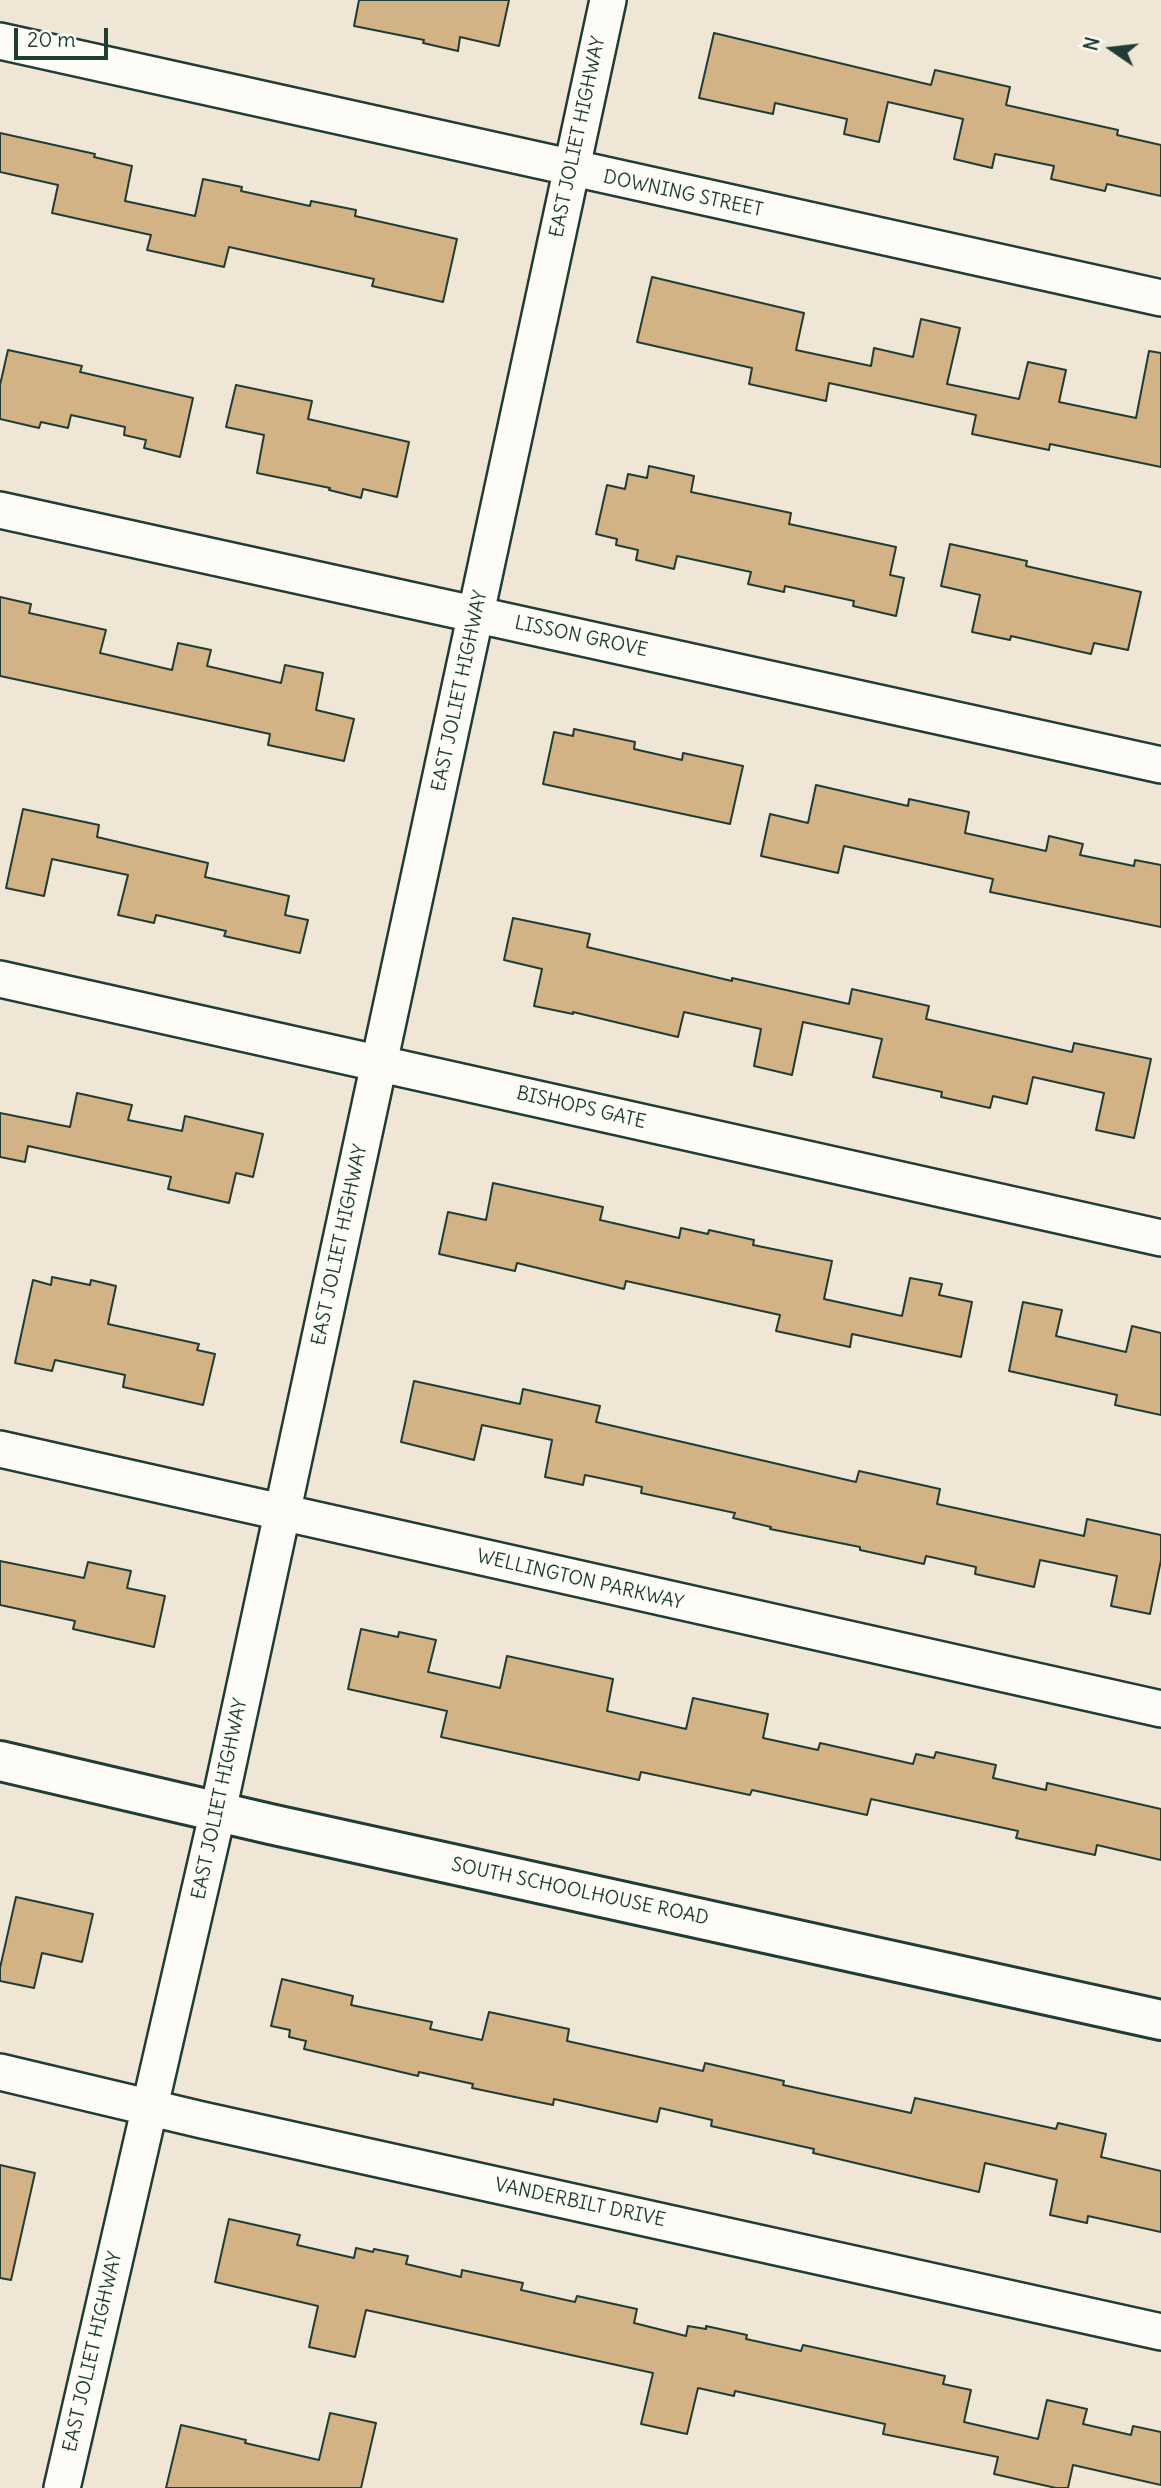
<!DOCTYPE html>
<html>
<head>
<meta charset="utf-8">
<style>
	body { margin:0 }
	#map { position:relative; width:1161px; height:2488px; overflow:hidden; background:#f0e6d5; font-family:Delius,sans-serif }
	canvas { display:block }
	.north { position:absolute; left:1077px; top:14px; width:70px; height:70px; -webkit-text-stroke:5px #fdfcf7; paint-order:stroke; rotate:284deg; font-size:19px; font-weight:700; line-height:28px; text-align:center; color:#1f3d34 }
	.north::after { content:''; display:block; margin:auto; width:24px; height:32px; background:#1f3d34; clip-path:polygon(50% 0,100% 100%,50% 72%,0 100%) }
	.scale { position:absolute; left:14px; top:28px; width:94px; height:32px; box-sizing:border-box; border:4px solid #1f3d34; border-top:0; padding-left:9px; font-size:21px; line-height:24px; white-space:nowrap; color:#1f3d34; -webkit-text-stroke:5px #fdfcf7; paint-order:stroke }
</style>
</head>
<body>
<div id="map">
<canvas width="1161" height="2488"></canvas>
<div class="north">N</div>
<div class="scale">20 m</div>
</div>
<script>
const ctx = document.querySelector('canvas').getContext('2d');
ctx.lineJoin = 'round';
function fill(path, color) { ctx.fillStyle = color; ctx.fill(path, 'evenodd'); }
function strokePath(path, color, width, dash) { ctx.strokeStyle = color; ctx.lineWidth = width; ctx.lineCap = dash ? 'butt' : 'round'; ctx.setLineDash(dash || []); ctx.stroke(path); }
function write(font, color, halo, rows, align = 'center') {
  ctx.font = font + ' Delius,sans-serif'; ctx.lineWidth = 5; ctx.setLineDash([]); ctx.textBaseline = 'middle'; ctx.strokeStyle = halo; ctx.fillStyle = color; for (const [text, x, y, turn = 0] of rows) {
    ctx.save(); ctx.translate(x, y); ctx.rotate((+turn || 0) * Math.PI / 180); ctx.textAlign = isNaN(turn) ? turn : align; if (halo) ctx.strokeText(text, 0, 0); ctx.fillText(text, 0, 0); ctx.restore();
  }
}
const building = new Path2D(`
	M359,0H509L499,46L460,37L458,51L423,43L424,40L354,26Z
	M714,33L931,85L935,70L1010,87L1006,105L1118,130L1117,135L1161,145V196L1107,184L1105,191L1051,179L1054,166L995,154L992,168L954,159L963,119L888,102L879,142L844,134L847,119L775,103L773,114L699,98Z
	M0,133L95,154L94,157L132,166L125,201L195,216L203,179L242,187L241,191L310,206L311,201L356,210L355,216L457,239L443,302L372,286L374,279L229,247L224,267L147,250L151,235L52,213L58,185L0,172Z
	M652,277L804,313L796,350L871,366L874,348L913,357L921,319L960,328L947,384L1019,399L1028,362L1066,370L1059,402L1136,418L1149,351L1161,353V467L1050,444L1049,450L972,434L976,415L829,383L826,401L749,384L752,368L637,342Z
	M8,350L82,366L80,372L193,398L180,457L144,448L146,440L124,435L125,427L71,415L68,428L41,422L39,428L0,419V385Z
	M236,385L312,401L308,419L409,442L397,497L363,489L361,498L329,490L330,488L257,473L264,435L226,427Z
	M649,466L694,476L691,492L791,513L789,524L896,547L890,575L904,578L896,616L853,606L854,601L785,586L784,592L748,584L751,572L677,556L674,569L636,560L638,550L616,545L617,539L596,534L607,485L625,489L628,474L647,478Z
	M950,544L1027,561L1026,566L1141,592L1128,650L1094,643L1091,654L1011,636L1010,640L972,632L980,595L941,586Z
	M0,597L31,604L29,613L106,630L100,653L172,670L178,643L211,650L207,666L281,683L285,665L323,673L316,710L354,719L344,761L268,745L270,734L0,676Z
	M574,729L635,742L634,749L682,760L683,753L743,766L730,824L543,784L554,732L573,736Z
	M816,785L908,806L909,799L969,812L965,833L1046,851L1049,836L1083,844L1080,855L1134,866L1135,860L1161,865V927L990,892L993,879L844,846L838,873L761,856L770,814L808,823Z
	M23,809L99,825L97,837L208,863L205,877L289,896L285,915L308,920L300,953L224,936L226,931L156,915L154,923L118,915L128,875L52,859L44,896L6,888Z
	M513,918L590,934L587,947L732,981V978L849,1004L852,989L929,1006L926,1019L1072,1052L1074,1043L1151,1059L1134,1138L1096,1130L1104,1093L1033,1077L1027,1104L993,1096L990,1108L941,1097L942,1092L873,1077L882,1039L803,1022L792,1075L754,1066L761,1029L684,1012L678,1037L573,1012V1014L534,1006L542,969L504,960Z
	M77,1093L132,1105L128,1120L182,1131L185,1116L263,1134L253,1177L236,1173L229,1203L168,1189L171,1177L28,1146L25,1162L0,1157V1113L70,1127Z
	M493,1183L603,1207L600,1220L679,1238L681,1228L708,1234L709,1230L754,1240L753,1245L832,1261L824,1299L902,1316L910,1278L942,1284L939,1295L972,1302L961,1357L852,1334L850,1347L776,1331L780,1315L626,1281L624,1289L517,1263L515,1271L439,1254L448,1212L486,1220Z
	M52,1277L90,1285L91,1280L116,1286L108,1324L199,1344L197,1350L215,1354L203,1405L123,1387L125,1375L55,1360L52,1371L15,1363L33,1280L51,1285Z
	M1023,1302L1062,1310L1056,1336L1126,1352L1132,1326L1161,1333V1415L1115,1405L1117,1395L1009,1371Z
	M414,1381L520,1404L523,1389L600,1406L596,1422L856,1482L859,1471L940,1489L937,1504L1084,1536L1087,1519L1161,1535V1560L1150,1614L1111,1606L1117,1576L1040,1560L1034,1587L975,1574L976,1567L926,1556L924,1564L860,1550V1547L770,1529L771,1527L733,1518L735,1513L641,1493L642,1487L585,1475L583,1485L545,1477L552,1440L482,1425L474,1460L401,1442Z
	M0,1561L84,1578L88,1562L131,1571L127,1588L165,1596L154,1647L73,1629L75,1621L0,1605Z
	M361,1629L398,1637L399,1632L436,1640L428,1672L500,1688L507,1656L613,1679L607,1711L686,1729L693,1698L768,1714L763,1738L818,1750L820,1743L913,1764L916,1754L934,1758L936,1752L996,1765L993,1778L1046,1790L1047,1783L1161,1809V1860L1097,1845L1095,1855L1016,1838L1018,1831L871,1799L867,1815L752,1790L750,1795L641,1772L639,1780L441,1737L447,1711L348,1689Z
	M16,1897L93,1914L82,1962L42,1953L34,1988L0,1981V1968Z
	M282,1979L353,1996L351,2005L432,2022L430,2029L482,2040L489,2012L569,2029L567,2041L703,2071L705,2063L784,2081L783,2085L911,2113L915,2098L1056,2129L1058,2123L1106,2134L1101,2157L1161,2171V2232L1088,2216L1087,2223L1050,2215L1057,2180L985,2163L979,2192L813,2153L814,2149L711,2126L712,2120L660,2108L657,2122L554,2099L553,2105L472,2088L473,2084L419,2072L418,2076L304,2049L306,2041L289,2037L290,2030L271,2026Z
	M0,2165L35,2173L11,2280L0,2278Z
	M229,2219L300,2235L297,2245L354,2258L356,2248L373,2252L374,2249L408,2256L406,2264L461,2277L462,2270L523,2283L521,2290L575,2302L577,2296L637,2309L634,2323L686,2336L688,2326L706,2329V2326L747,2335L746,2339L801,2351L803,2345L945,2376L943,2384L971,2390L964,2422L1038,2439L1047,2400L1087,2409L1083,2424L1131,2435L1133,2426L1161,2432V2485L1073,2465L1068,2488H1056L994,2474L998,2457L883,2434L885,2424L735,2391L734,2396L698,2388L687,2434L641,2424L653,2373L366,2310L355,2357L309,2347L318,2306L215,2282Z
	M330,2413L376,2423L361,2488H166L181,2425L246,2440L245,2443L319,2460Z`);
const street = new Path2D(`
	M0,41L1161,298
	M0,510L1161,765
	M0,979L1161,1238
	M0,1449L1161,1709
	M0,2072L202,2120L1161,2332
	M62,2488L218,1811L608,0`);
const secondary = new Path2D(`
	M0,1761L270,1824L1161,2020`);
const streetNames = [
	["EAST JOLIET HIGHWAY",578,137,-78],
	["DOWNING STREET",683,194,12],
	["LISSON GROVE",581,637,12],
	["EAST JOLIET HIGHWAY",460,691,-78],
	["BISHOPS GATE",581,1108,13],
	["EAST JOLIET HIGHWAY",340,1245,-78],
	["WELLINGTON PARKWAY",580,1580,13],
	["EAST JOLIET HIGHWAY",220,1799,-78],
	["SOUTH SCHOOLHOUSE ROAD",580,1892,12],
	["VANDERBILT DRIVE",580,2203,12],
	["EAST JOLIET HIGHWAY",93,2352,-77]
];
fill(building, '#d3b286');
strokePath(building, '#1f3d34', 2);
strokePath(street, '#1f3d34', 40);
strokePath(secondary, '#1f3d34', 44);
strokePath(street, '#fdfcf7', 35);
strokePath(secondary, '#fdfcf7', 38);
write('19px', '#1f3d34', '#fdfcf7', streetNames);
</script>
</body>
</html>
